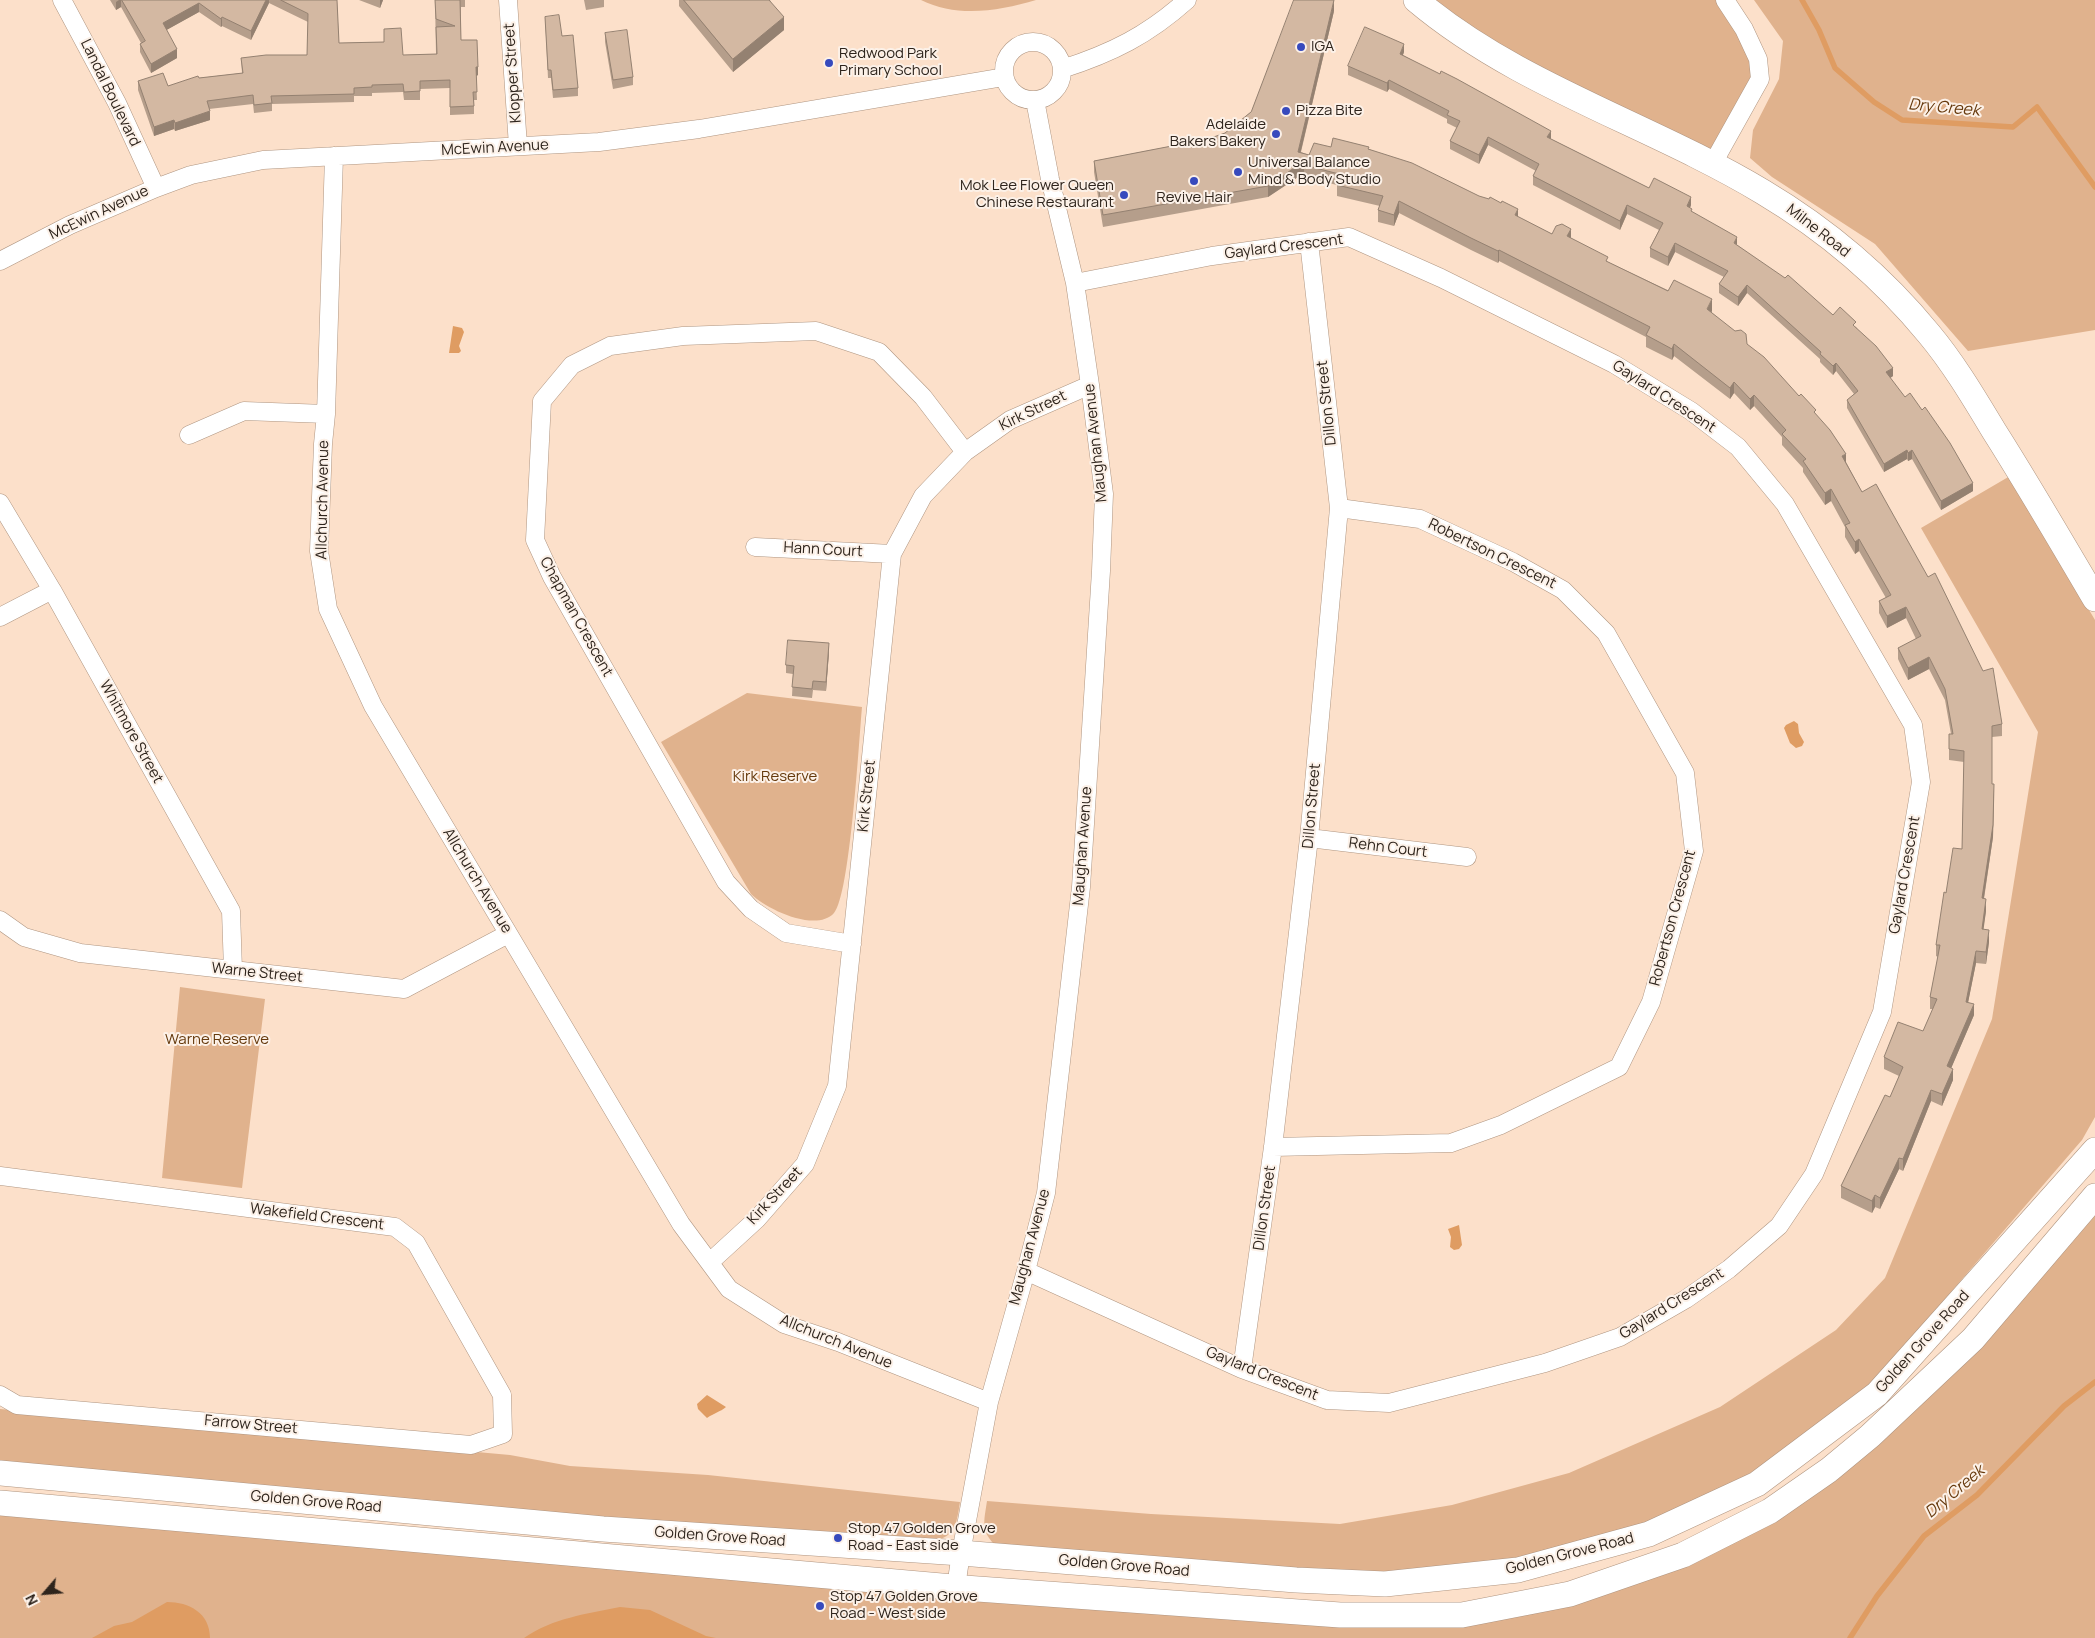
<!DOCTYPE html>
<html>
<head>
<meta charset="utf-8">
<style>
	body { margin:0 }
	#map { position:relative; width:2095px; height:1638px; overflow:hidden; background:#fce0ca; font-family:Manrope,sans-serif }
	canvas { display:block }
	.north { position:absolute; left:20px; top:1568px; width:50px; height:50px; -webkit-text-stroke:4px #fcf1e8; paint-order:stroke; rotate:243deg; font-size:14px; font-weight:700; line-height:20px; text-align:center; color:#2e241c }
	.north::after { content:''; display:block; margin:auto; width:18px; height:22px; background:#2e241c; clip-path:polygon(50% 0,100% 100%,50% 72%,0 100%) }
</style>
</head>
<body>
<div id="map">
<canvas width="2095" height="1638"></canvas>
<div class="north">N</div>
</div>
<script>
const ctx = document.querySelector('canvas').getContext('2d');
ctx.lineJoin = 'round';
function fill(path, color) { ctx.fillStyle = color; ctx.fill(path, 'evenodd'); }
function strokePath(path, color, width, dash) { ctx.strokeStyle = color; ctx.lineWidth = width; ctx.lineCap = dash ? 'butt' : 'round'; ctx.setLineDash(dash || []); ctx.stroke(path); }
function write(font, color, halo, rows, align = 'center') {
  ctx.font = font + ' Manrope,sans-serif'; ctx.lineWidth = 4; ctx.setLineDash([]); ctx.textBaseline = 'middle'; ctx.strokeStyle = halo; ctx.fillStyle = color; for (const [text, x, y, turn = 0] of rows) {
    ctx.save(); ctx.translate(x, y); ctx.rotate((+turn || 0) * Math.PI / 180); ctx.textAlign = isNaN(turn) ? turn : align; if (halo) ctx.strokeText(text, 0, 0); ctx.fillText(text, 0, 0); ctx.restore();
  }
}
const green = new Path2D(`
	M921,0H1036C999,11 957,18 921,0Z
	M1416,0H1725L1760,79L1712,165Z
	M1754,0H2095V330L1968,351L1875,244L1772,177L1750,158L1753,130L1779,79L1783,41Z
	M2010,476L2095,620V1117L2082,1140L1869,1387L1770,1461L1719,1492L1638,1528L1518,1561L1386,1575L997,1547C980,1531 984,1522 987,1501L1151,1514L1340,1524L1452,1505L1569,1473L1720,1407L1836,1330L1885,1278L1992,1019L2038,732L1921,528Z
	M747,693L862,707C859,740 850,896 834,913C816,933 766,909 751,894L661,742Z
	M180,987L265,999L242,1188L162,1178Z
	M2095,1196V1638H0V1503L1462,1615L1683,1555L1870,1436Z
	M0,1409L510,1455L570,1466L708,1475L960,1502C955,1534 954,1536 922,1545L0,1465Z`);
const water = new Path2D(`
	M453,326L462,328L464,332L459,346L461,351L459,353H449Z
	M1794,721L1798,724L1799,733L1804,742L1802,746L1796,748L1790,743L1784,728L1786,725Z
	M1459,1225L1462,1245L1459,1249L1454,1250L1450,1247L1451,1237L1448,1229Z
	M707,1395L726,1407C720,1412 714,1413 707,1418L698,1409L697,1404Z
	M167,1602C189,1602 210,1613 210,1638H92L114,1626L132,1622Z
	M620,1607L650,1610L706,1636L716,1638H524C553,1618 586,1614 620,1607Z`);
const stream = new Path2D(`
	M1802,0L1819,30L1835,68L1874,102L1902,120L2013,127L2037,107L2095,187
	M1850,1638L1877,1596L1924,1536L1977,1495L2064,1406L2095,1382`);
const street = new Path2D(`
	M62,0L117,103L156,188
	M508,0L518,146
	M1004 71a29 29 0 1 1 58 0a29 29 0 1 1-58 0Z
	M1062,69C1112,53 1148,35 1187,0
	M334,156L326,414L323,444L319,551L328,609L373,706L681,1224L729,1289L784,1324L838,1342L989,1402
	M1712,165L1760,79L1758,59L1744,29L1725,0
	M0,261L70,225L156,188L191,175L263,160L599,142L699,129L1004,77
	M189,435L244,411L326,414
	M0,503L52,590L231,911L233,970
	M755,547L892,554
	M0,617L52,590
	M1309,838L1467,857
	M0,920L24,937L80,953L404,989L508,934
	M852,944L786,933L751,909L726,882L552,577L535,540L542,401L572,365L610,346L683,336L816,331L879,352L923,397L965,452
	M1273,1147L1451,1143L1501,1125L1619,1067L1651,1002L1694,851L1685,773L1606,633L1563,590L1513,562L1420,519L1339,508
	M0,1176L395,1227L416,1243L502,1395L503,1434L471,1445L17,1405L0,1395
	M710,1262L757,1219L805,1164L837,1086L892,554L923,496L965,452L1010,420L1090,385
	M1026,1271L1242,1369L1327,1400L1389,1403L1545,1363L1620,1337L1686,1299L1729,1269L1779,1226L1814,1174L1882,1012L1921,782L1913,725L1785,504L1738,447L1691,411L1614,364L1441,278L1349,237L1212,256L1075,283
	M1242,1369L1273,1147L1309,838L1339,508L1309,242
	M956,1587L961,1553L989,1402L1026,1271L1046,1193L1081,887L1101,571L1104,494L1090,385L1075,283L1050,179L1035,100`);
const secondary = new Path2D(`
	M1416,0C1518,86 1650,124 1763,192C1825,229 1883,278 1929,334C1954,364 1974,398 1994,431C2029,486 2062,543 2095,599
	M0,1473L603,1529L961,1553L1296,1580L1385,1584L1518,1570L1649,1534L1757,1484L1877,1394L2095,1150
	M0,1503L964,1588L1340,1615H1462L1570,1594L1683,1555L1770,1511L1829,1470L1870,1436L1973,1339L2095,1196`);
const wall = new Path2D(`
	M110,0H337L339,43L384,42V29L403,55L436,54L435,0H465V7H461V40L478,75L476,76L477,100H474V114L450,115V88L420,89V100H404L403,92L372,93V96H354V102L272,104V111L254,113L253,104L209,109L210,120L175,131L174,129L154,136L138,90V81L168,86L199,78L242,73L241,58L307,55L308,22L269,3L251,40L222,26L221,27L199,12L166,30L177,58L151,73L140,52V44L141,43L121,7L116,10Z
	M359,0H383L380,8Z
	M584,0H604V7L586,10Z
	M679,0H770L784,30L733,72L679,6Z
	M1334,11L1301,152L1309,155L1331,147L1369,149L1518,217L1552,234L1571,238L1608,262L1712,311L1711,312L1747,344L1816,415L1846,462L1862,492L2002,724V736L1992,737V784L1994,796L1993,837L1984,899L1986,911L1983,929L1989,942L1986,964L1976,963L1968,1002L1974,1015L1951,1068L1953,1080L1942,1106L1931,1101L1903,1171L1899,1169L1880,1209L1875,1207L1872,1213L1841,1198V1186L1890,1097L1899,1076L1884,1069V1057L1923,1031L1933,1009H1930V997L1938,957L1936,956V945L1946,893L1962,849L1964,762L1949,760V734H1951L1945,700L1929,669L1908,680L1898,659V648L1916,639L1906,618L1887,628L1879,613V601L1886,598L1859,551L1855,554L1845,537V527L1831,501L1825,505L1803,472V468L1782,445V437L1754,406L1750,410L1734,393L1730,399L1674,356L1672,360L1646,347V337L1499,261L1498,263L1471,250L1399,213L1394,226L1378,222V210L1380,206L1337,196V185L1304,177V173L1268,197L1103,227L1094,172V161L1208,139L1225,133L1251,112Z
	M545,17L562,36L578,88V96L553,98L551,78H548Z
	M605,33L633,77V85L613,89L605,42Z
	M1404,52L1403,55L1551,139L1649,188L1691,205L1690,208L1692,212L1833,315L1856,327L1893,376L1890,378L1973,491L1941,510L1912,459L1908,461L1907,459L1884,472L1847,408V400L1854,394L1836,371L1833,375L1820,362V359L1747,293L1738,306L1719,293V284L1724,277L1675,252L1668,266L1650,257V248L1659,230L1627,214L1620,230L1533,185V176L1536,171L1488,145L1479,164L1450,149V141L1457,128L1447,123V119L1389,89L1387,92L1348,75V66Z
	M829,652L826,691L813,690L812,698L792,696L793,674L786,673V665Z`);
const shadedWall = new Path2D(`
	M119,0H121V7L116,10V2Z
	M266,0H269V3L251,40V31Z
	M380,0H383L380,8Z
	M1334,0V11L1298,163V152Z
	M199,3V12L163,32V23Z
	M222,17V26L221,27V19Z
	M784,17V30L733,72V59Z
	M1404,44V52L1400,62V54Z
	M177,49V58L151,73V64Z
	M476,67H478V75L476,76Z
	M1389,80V89L1387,92V83Z
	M210,111V120L175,131V123Z
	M174,120V129L154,136V127Z
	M1551,131V140L1547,137Z
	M1488,137V145L1479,164V155Z
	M1307,159L1304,165V173L1268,197V186Z
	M1691,197V205L1687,215V206Z
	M1399,201V213L1394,226V215Z
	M1627,205V214L1620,230V221Z
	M1518,209V220L1515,215Z
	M1571,229V240L1567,236Z
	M1737,237V245L1734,243Z
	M1675,243V252L1668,266V257Z
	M1499,250V261L1498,263V251Z
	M1747,285V293L1738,306V297Z
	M1712,299V311L1707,321V309Z
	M1674,344V356L1672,360V349Z
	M1836,363V371L1833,375V366Z
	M1893,368V376L1886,381V372Z
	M1734,382V393L1730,399V388Z
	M1754,395V406L1750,410V399Z
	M1907,450V459L1884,472V464Z
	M1912,450V459L1908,461V453Z
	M1846,454V465L1842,456Z
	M1973,483V491L1941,510V501Z
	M1831,489V501L1825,505V493Z
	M1859,539V551L1855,554V542Z
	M1906,607V618L1887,628V616Z
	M829,643V652L826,691V682Z
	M1929,657V669L1908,680V668Z
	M1994,784L1993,837L1982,910V898Z
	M1986,899V911L1982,941V929Z
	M1989,930V942L1986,964V952Z
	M1976,951V963L1966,1013V1002Z
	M1974,1004V1015L1947,1078V1066Z
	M1953,1069V1080L1942,1106V1094Z
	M1931,1090V1101L1903,1171V1159Z
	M1899,1158V1169L1880,1209V1198Z
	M1875,1195V1207L1872,1213V1201Z`);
const building = new Path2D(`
	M122,0H266L251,31L222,17L221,19L199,3L163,23L177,49L151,64L140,44L145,41Z
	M281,0H337L339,43L384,42V29L401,28L403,55L437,54L436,27L455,26L436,19L435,0H460L461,40H477L478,67H476L477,92H473L474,106L450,107V80L420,81V91L404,92L403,84L372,85V87L354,88V94L271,96L272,103L254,105L253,95L207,101L210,111L175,123L174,120L154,127L138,81L163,73L168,86L198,76L199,78L243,73L241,58L266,55H307L308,14Z
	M684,0H769L784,17L733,59Z
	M1294,0H1334L1298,152L1309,155L1314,143L1331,147L1333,138L1369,147L1368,149L1412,163L1479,196L1489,199L1490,197L1501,203L1502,201L1518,209L1515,215L1552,234L1556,226L1562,224L1571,229L1567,236L1608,257L1606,261L1668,291L1674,280L1712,299L1707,309L1735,331L1741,330L1746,334L1747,344L1764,357L1799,396L1801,394L1816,410L1814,412L1830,430L1846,454L1842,456L1862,492L1876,484L1928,577L1935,573L1983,671L1993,668L2002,724L1992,726V784H1994L1993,825L1982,898L1986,899L1982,929L1989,930L1986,952L1976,951L1966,1002L1974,1004L1947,1066L1953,1069L1942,1094L1931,1090L1903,1159L1899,1158L1880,1198L1875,1195L1872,1201L1841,1186L1885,1095L1890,1097L1903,1067L1884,1057L1898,1022L1923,1031L1937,999L1930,997L1940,945H1936L1944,892L1946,893L1953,848L1962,849L1964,751L1949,749V734H1953L1945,689L1929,657L1908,668L1898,648L1921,636L1906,607L1887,616L1879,601L1891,595L1859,539L1855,542L1845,525L1850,523L1831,489L1825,493L1803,461L1806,459L1782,434L1786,430L1754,395L1750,399L1734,382L1730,388L1674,344L1672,349L1646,335L1650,327L1499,250L1498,251L1471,238L1399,201L1394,215L1378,210L1383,196L1337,185L1339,174L1304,165L1307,159L1268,186L1103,215L1094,161L1208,139L1225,133L1251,112Z
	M559,15L562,36L573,35L578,88L553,90L551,70H548L545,17Z
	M1365,27L1404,44L1400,54L1440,74L1441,71L1457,79L1551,131L1547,137L1649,188L1654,178L1691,197L1687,206L1692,209L1691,211L1737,237L1734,243L1785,278L1788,275L1833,315L1840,307L1856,322L1853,325L1876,346L1893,368L1886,372L1905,397L1910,393L1922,410L1925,407L1950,443L1973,483L1941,501L1912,450L1908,453L1907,450L1884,464L1847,400L1858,391L1836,363L1833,366L1820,354L1821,352L1747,285L1738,297L1719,284L1728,271L1675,243L1668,257L1650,248L1663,223L1627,205L1620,221L1533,176L1539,164L1488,137L1479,155L1450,141L1460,121L1447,115L1449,111L1389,80L1387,83L1348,66Z
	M627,30L633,77L613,80L605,33Z
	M788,640L829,643L826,682L813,681L812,689L792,687L794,666L786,665Z`);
const markers = [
	[1301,47,5,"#374abd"],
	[829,63,5,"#374abd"],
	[1286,111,5,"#374abd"],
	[1276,134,5,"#374abd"],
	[1238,172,5,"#374abd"],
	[1194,181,5,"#374abd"],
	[1124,195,5,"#374abd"],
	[838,1538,5,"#374abd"],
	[820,1606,5,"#374abd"]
];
const poiNames = [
	["IGA",1311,47],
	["Redwood Park",839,54],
	["Primary School",839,71],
	["Pizza Bite",1296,111],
	["Adelaide",1266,125,"right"],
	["Bakers Bakery",1266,142,"right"],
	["Universal Balance",1248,163],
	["Mind & Body Studio",1248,180],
	["Mok Lee Flower Queen",1114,186,"right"],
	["Chinese Restaurant",1114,203,"right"],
	["Revive Hair",1194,198,"center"],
	["Stop 47 Golden Grove",848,1529],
	["Road - East side",848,1546],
	["Stop 47 Golden Grove",830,1597],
	["Road - West side",830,1614]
];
const streetNames = [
	["Klopper Street",513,73,-94],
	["Landal Boulevard",110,93,64],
	["McEwin Avenue",495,148,-3],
	["McEwin Avenue",99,213,-25],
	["Milne Road",1818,231,38],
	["Gaylard Crescent",1284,247,-7],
	["Gaylard Crescent",1664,397,33],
	["Dillon Street",1327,403,-96],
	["Kirk Street",1033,411,-26],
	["Maughan Avenue",1096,443,-96],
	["Allchurch Avenue",323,500,-89],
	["Hann Court",823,550,3],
	["Robertson Crescent",1492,554,26],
	["Chapman Crescent",576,617,61],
	["Whitmore Street",131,732,61],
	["Kirk Street",867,796,-84],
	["Dillon Street",1312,806,-85],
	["Maughan Avenue",1083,846,-86],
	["Rehn Court",1388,848,7],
	["Gaylard Crescent",1905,875,-80],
	["Allchurch Avenue",477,881,59],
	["Robertson Crescent",1673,918,-75],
	["Warne Street",257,973,6],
	["Kirk Street",775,1196,-47],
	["Dillon Street",1265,1208,-82],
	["Wakefield Crescent",317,1217,7],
	["Maughan Avenue",1030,1247,-75],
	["Gaylard Crescent",1672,1304,-32],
	["Allchurch Avenue",836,1342,22],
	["Golden Grove Road",1923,1342,-48],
	["Gaylard Crescent",1262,1374,22],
	["Farrow Street",251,1425,5],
	["Golden Grove Road",316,1502,5],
	["Golden Grove Road",720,1537,4],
	["Golden Grove Road",1570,1554,-14],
	["Golden Grove Road",1124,1566,5]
];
const parkNames = [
	["Kirk Reserve",775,777],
	["Warne Reserve",217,1040]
];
const waterNames = [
	["Dry Creek",1944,108,5],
	["Dry Creek",1955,1492,-40]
];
fill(green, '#e0b28d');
fill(water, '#df9c62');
strokePath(stream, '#df9c62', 5.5);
strokePath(street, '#af9581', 19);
strokePath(secondary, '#af9581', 26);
strokePath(street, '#fff', 18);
strokePath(secondary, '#fff', 25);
fill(wall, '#b59e8b');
fill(shadedWall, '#948171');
fill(building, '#d3b8a2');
strokePath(building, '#948171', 1);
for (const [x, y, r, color] of markers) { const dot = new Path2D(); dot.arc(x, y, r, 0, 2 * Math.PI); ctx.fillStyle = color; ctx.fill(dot); strokePath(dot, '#fcf1e8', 2); }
write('15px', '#2e241c', '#fcf1e8', poiNames, 'left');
write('15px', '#2e241c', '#fcf1e8', streetNames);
write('15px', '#663a0d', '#fcf1e8', parkNames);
write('italic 16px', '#66390c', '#fcf1e8', waterNames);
</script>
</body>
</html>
